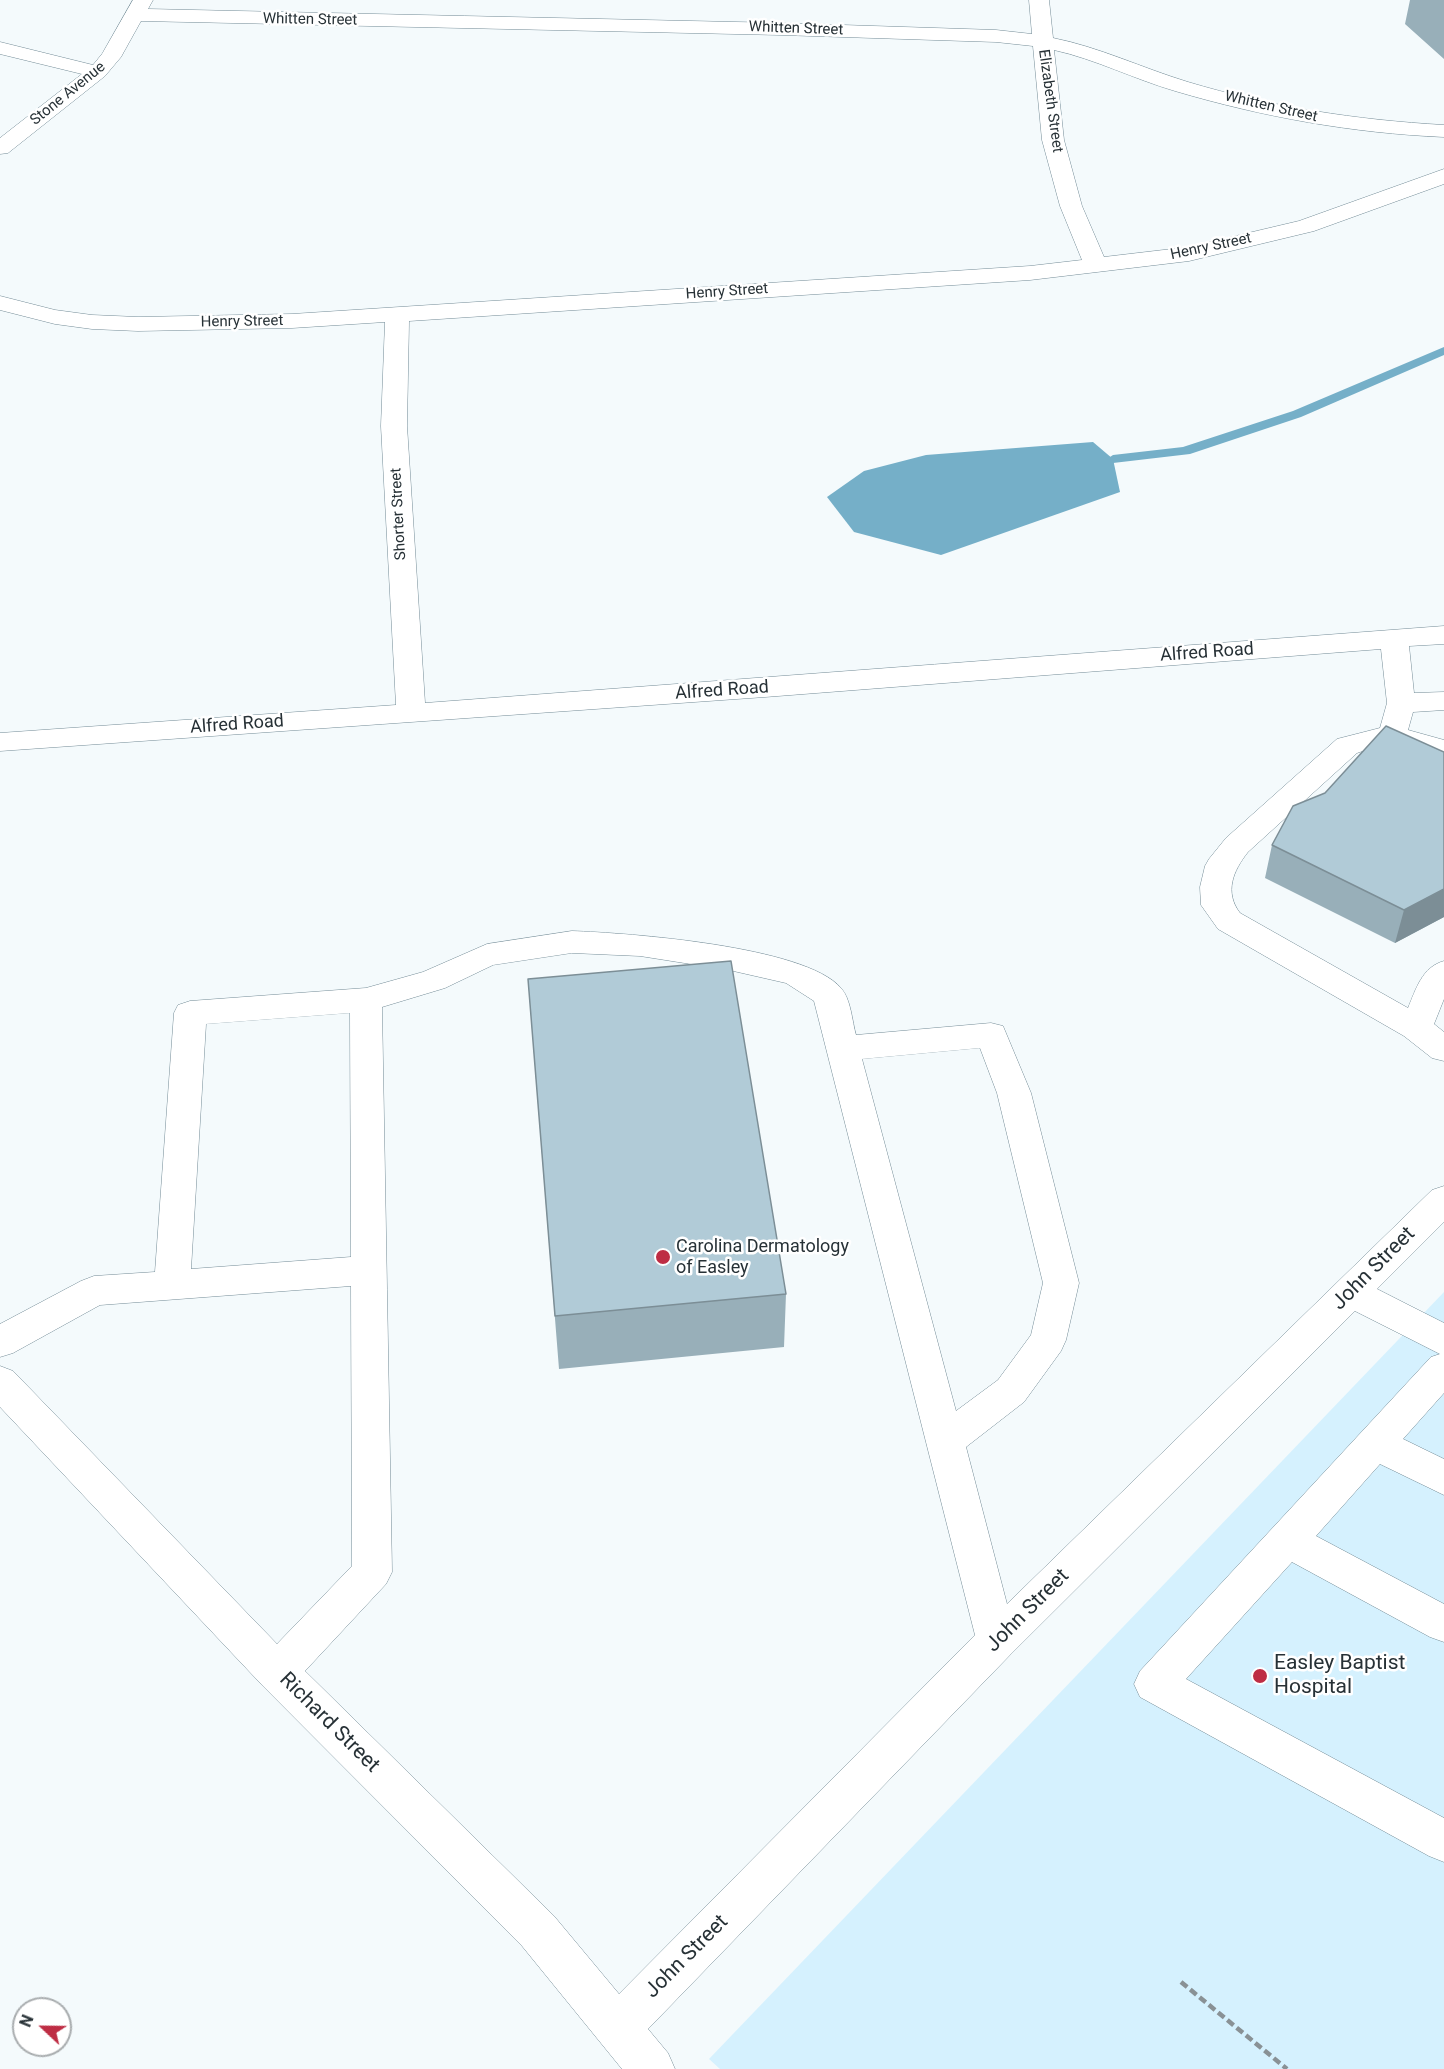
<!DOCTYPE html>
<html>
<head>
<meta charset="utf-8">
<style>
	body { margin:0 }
	#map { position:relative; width:1444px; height:2069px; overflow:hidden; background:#f4fafc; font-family:Roboto,sans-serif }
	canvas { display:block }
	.north { position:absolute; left:12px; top:1997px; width:60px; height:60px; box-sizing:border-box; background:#fff; border:2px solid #a9adaf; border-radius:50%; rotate:292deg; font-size:16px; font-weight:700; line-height:24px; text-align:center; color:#273136 }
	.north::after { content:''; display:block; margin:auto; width:21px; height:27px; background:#be2d44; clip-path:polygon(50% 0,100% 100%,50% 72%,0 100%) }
</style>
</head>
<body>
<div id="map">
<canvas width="1444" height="2069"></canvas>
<div class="north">N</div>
</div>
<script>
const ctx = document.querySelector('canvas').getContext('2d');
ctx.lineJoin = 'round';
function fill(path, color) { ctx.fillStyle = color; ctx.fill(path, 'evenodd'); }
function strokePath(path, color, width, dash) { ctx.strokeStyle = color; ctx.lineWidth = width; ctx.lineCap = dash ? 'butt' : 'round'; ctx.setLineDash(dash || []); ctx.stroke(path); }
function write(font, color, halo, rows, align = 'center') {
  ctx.font = font + ' Roboto,sans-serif'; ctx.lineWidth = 5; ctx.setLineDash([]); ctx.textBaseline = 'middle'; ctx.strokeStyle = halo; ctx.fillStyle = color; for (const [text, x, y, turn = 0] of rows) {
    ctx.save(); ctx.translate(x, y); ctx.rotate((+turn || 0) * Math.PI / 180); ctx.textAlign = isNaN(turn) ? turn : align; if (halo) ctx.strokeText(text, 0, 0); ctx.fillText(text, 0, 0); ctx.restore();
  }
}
const built = new Path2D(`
	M1444,1292V2069H720L709,2059Z`);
const water = new Path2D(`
	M1093,442L1113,459L1120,492L941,555L854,532L827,497L864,471L926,455Z`);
const stream = new Path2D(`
	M1444,347V355L1301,417L1190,454L1113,463L1107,459L1113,455L1183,447L1293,411Z`);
const path = new Path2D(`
	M1181,1982L1287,2069`);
const minor = new Path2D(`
	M133,0H153L148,9L781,23L996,30L1032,34L1029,0H1049L1053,38C1099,47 1142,68 1188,82C1271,107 1357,120 1444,125V137C1352,133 1263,117 1175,91C1134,79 1095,59 1054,50L1064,140L1082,206L1104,257L1189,247L1299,221L1444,169V184L1314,231L1189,261L1030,280L409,321L407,426L425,703L1444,626V644L1409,646L1414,693L1444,692V710L1413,712L1408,730L1444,740V760C1414,752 1388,741 1357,753L1248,852C1233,871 1224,892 1240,913L1408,1008C1416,989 1422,967 1444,961V999L1434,1024L1444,1032V1061L1432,1058L1404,1036L1218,929L1201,905L1200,887L1205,866L1209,859L1226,838L1337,739L1380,728L1387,703L1381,649L765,697L0,751V733L396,705L381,426L385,322L292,328L138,331L92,329L55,324L0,310V296L55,310L92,315L138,317L292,314L1030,266L1082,260L1060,206L1042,140L1033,46L996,42L781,35L141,21L121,57L105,76L8,153L0,154V138L82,74L0,54V42L93,65L102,54Z
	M572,931C628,933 805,946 841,988C851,999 852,1021 856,1035L991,1023L1003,1026L1031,1093L1079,1283L1066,1340L1061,1351L1024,1402L966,1447L1007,1604L1432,1190L1444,1186V1222L1377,1289L1444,1323V1393L1403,1439L1444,1459V1495L1380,1464L1316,1536L1444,1604V1642L1430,1637L1292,1562L1186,1679L1444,1818V1862L1429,1856L1140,1697L1134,1684L1140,1671L1431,1357L1440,1354L1355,1311L1011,1654L648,2029L668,2053L675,2069H622L522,1946L262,1685L0,1407V1366L13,1371L277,1644L352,1566L351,1286L100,1305L13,1353L0,1357V1324L81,1281L94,1276L155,1272L174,1013L178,1005L190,1001L366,988L423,972L487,944ZM572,953L640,956L729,970L786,983L814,1001L975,1635L619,1994L554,1916L305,1671L386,1584L392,1572L382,1007L445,988L493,965ZM350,1013L351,1257L191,1269L206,1024ZM980,1048L997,1093L1043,1283L1031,1335L998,1380L956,1411L862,1059Z`);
const wall = new Path2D(`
	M1410,0H1444V59L1405,24Z
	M1272,845L1444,917L1395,943L1265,878Z
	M528,979L786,1294L784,1347L559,1369Z`);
const shadedWall = new Path2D(`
	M1444,889V917L1395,943L1404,910Z`);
const building = new Path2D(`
	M1386,726L1444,752V889L1404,910L1272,845L1293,806L1325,793Z
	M731,961L786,1294L555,1316L528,979Z`);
const markers = [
	[663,1257,8,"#be2d44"],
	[1260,1676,8,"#be2d44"]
];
const farStreetnames = [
	["Whitten Street",310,20,1],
	["Whitten Street",796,29,2],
	["Stone Avenue",68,94,-39],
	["Elizabeth Street",1050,101,82],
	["Whitten Street",1271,107,13],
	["Henry Street",1211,247,-12],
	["Henry Street",727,292,-4],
	["Henry Street",242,322,-1],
	["Shorter Street",399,514,-93]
];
const streetNames = [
	["Alfred Road",1207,653,-4],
	["Alfred Road",722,691,-4],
	["Alfred Road",237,725,-4]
];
const poiNames = [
	["Carolina Dermatology",676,1247],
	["of Easley",676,1268]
];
const nearStreetnames = [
	["John Street",1374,1269,-45],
	["John Street",1028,1611,-45],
	["Richard Street",329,1723,45],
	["John Street",687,1957,-45]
];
const nearPoinames = [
	["Easley Baptist",1274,1664],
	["Hospital",1274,1688]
];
fill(built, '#d5f1fe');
fill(water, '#75afc8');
fill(stream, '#75afc8');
strokePath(minor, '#748c97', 1);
strokePath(path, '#899195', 4.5, [8, 4]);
fill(minor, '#fff');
fill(wall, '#98afb9');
fill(shadedWall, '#7c8e96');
fill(building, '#b1cbd7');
strokePath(building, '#7c8e96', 1.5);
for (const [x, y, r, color] of markers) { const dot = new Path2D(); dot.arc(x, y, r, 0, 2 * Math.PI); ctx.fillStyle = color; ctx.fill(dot); strokePath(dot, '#fff', 2); }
write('15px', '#273136', '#fff', farStreetnames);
write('18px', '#273136', '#fff', streetNames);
write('18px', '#273136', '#fff', poiNames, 'left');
write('21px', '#273136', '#fff', nearStreetnames);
write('21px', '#273136', '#fff', nearPoinames, 'left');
</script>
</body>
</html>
